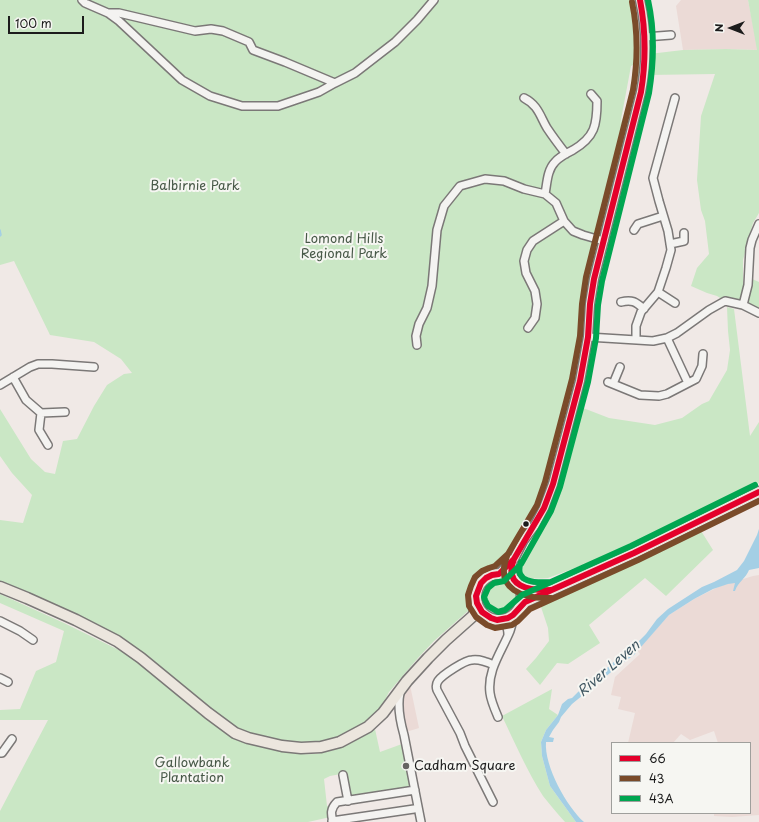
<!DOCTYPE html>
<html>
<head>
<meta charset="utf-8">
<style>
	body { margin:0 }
	#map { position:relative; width:759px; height:822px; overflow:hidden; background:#f0e9e6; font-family:"Playpen Sans",sans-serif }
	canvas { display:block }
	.legend { position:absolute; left:611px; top:742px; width:140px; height:72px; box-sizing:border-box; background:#f6f6f2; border:1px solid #9f9f9c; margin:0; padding:5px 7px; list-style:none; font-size:12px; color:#1c1c1c }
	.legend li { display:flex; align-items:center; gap:8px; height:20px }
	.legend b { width:20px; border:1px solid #9f9f9c }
	.north { position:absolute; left:711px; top:8px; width:40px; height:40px; -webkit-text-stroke:3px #f6f6f2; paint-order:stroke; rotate:270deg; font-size:11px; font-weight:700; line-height:16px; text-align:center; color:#1c1c1c }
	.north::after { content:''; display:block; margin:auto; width:14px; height:18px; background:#1c1c1c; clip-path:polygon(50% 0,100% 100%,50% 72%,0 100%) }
	.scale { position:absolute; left:8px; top:16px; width:76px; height:18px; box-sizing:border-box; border:2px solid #1c1c1c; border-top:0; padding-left:5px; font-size:12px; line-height:14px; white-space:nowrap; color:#1c1c1c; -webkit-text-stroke:3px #f6f6f2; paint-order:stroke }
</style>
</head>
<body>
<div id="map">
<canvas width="759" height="822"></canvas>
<ul class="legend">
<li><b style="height:5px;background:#e4002b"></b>66</li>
<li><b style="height:5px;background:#7a4b2a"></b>43</li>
<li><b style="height:5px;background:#00a651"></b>43A</li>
</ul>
<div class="north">N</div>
<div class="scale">100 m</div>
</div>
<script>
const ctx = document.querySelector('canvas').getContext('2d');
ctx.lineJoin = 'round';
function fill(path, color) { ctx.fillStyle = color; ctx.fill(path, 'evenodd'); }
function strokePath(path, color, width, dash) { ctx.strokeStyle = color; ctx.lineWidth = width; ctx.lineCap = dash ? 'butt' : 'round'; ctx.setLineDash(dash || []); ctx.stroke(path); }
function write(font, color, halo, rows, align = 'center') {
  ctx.font = font + ' "Playpen Sans",sans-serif'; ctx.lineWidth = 4; ctx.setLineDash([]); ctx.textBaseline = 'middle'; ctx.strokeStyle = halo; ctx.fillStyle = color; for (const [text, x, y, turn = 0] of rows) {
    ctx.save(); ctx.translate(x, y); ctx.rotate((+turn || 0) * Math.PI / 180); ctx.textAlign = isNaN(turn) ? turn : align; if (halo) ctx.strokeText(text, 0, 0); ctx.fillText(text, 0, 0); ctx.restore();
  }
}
const built = new Path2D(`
	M681,0H748L758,50L726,49L683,50L676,6Z
	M759,575V815L732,817L714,816V813H750V743H718L714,731L690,740L681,734L673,743H628L635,713L618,709L621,697L611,695L615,677L640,654L637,650L669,615L694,599L720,586L753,576Z
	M410,685L419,728L406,732L401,708V701L404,693Z`);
const green = new Path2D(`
	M0,0H634L637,15L640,53L639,74L619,160L601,230L597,234L595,244L596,249L587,289L584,305L582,333L574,377L539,500C534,510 526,516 521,525C518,530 517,535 516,540C513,548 508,555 503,561C495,570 481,570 475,580C469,590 474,602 468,611L434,641L418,658L389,692L381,708L375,715L363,724L338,738L324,742L296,744L250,734L243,731L221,718L127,641C87,616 43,600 0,583V520L23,523L32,495L12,473L0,456V409L31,459L45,472L55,474L63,441L77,439L94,406L107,385L124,374L132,373L121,359L94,342L50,335L14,261L0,265ZM633,65C632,82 627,109 620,125L631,66Z
	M748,0H759V213L753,223L743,260V288L740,300L733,303L725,301L717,296L707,293L691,286L697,268L709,254L705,221L701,210L697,180L701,116L715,74L648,75L649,54L683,50L726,49L757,50Z
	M750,278L759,282V311L746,304Z
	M727,307L734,309L750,436L759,422V483L728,501L660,536L548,578C533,579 515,581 520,560L547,512L551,501L559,478L578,406L609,418L655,425L682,418L702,404L709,401L727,370L730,350L728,331Z
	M698,526L713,550L666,596L645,578L589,625L600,643L568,664L557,663L540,685L526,669L536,658L549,641L548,628L540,604L556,594Z
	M480 597a19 19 0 1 1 38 0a19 19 0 1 1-38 0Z
	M0,594L64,623L129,655L251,744C268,748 285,753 303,754C328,756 354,743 375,729L380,752L402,744L411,788L350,798L346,773L330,776L324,779L327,806H331L332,818H326L308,822H0V811L48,720H0V710L20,709L36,671L56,662L64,631L0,603Z
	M552,689L549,709L558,715L546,730L541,742L542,756L550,786L576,822H565C557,813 550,805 543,796C527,771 515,743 502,716Z`);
const water = new Path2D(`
	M759,529V568L749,570C746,578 738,582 735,591H733L735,583L728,584L713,589L694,599L669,615L634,655L621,664L572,704L561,717L559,722L553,730L549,737L554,738L553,742H546C544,766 567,807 584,822H576L550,786L542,756L541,742L546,730L558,715L562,704L568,699L572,698L578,692L601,674L610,665L619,658L634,646L646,634L657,619L668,609L702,587L714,582L737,570L744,561L757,535Z`);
const stream = new Path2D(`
	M0,230L1,235L0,236`);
const minor = new Path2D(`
	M82,0L85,3L108,13L119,21L182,80L210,96L242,106H278L319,92L335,83L355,73L395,42L417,20L434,0
	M108,13H119L195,31L211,29L223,31L249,42L253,50L285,62L335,83
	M645,37L671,35
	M524,98C538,105 540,116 547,128C553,137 559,145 566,154
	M545,194C547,184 547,170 555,162C559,157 567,153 573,150C595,137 597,125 597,101L591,94
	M634,230L638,224L663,216
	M670,244L684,241V233
	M658,292L675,303
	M621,302C632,299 636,302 644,309
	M743,305L748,285L750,248L752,240L759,224
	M528,328L535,318L537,304L535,291L526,273L524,261L527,250L533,241L564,221
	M588,337L653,341L667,338L677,333L709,310L725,301L743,305L759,313
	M667,338L688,383
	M636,340V326L641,312L658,292L666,268L671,250L668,231L659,201L653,178L675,98
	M417,345L416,336L419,324L427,308L432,286L437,230L444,206L460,186L485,179L504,181L524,189L545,194L556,203L564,221L573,231L583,235L604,241
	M13,377L26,400L41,413L65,412
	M608,382L640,395L659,396L667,394L696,379L702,366L703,354
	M613,384L620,367
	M0,385L30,367L38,364H52L94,367
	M41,413L39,430L48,445
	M497,620C505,624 508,625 508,635
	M0,621L20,631L33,640
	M0,678L8,682
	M400,693C397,707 400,721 404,735L421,822
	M498,717C495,710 491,701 490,693C487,670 502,651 510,631C512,625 513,619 515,613
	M0,753H2L12,739
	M343,775L348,801
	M493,802L465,746L460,733L437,690C436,687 436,684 438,681C442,675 465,660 472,660C480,659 487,662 494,665
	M332,821L414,809
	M333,822C331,814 330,809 337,802L415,790`);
const major = new Path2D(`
	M513,559L511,570L514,579
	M499,574L514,559L523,541L535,525L544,508L553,484L580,381L588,337L590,304L594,279L641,92C647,62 647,30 640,0`);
const highway = new Path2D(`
	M476 597a23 23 0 1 1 46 0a23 23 0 1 1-46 0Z
	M519,585C528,589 539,591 548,590
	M0,587L27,598L76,620L117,641L141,658L208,713L235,733L248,738L282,746L301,748L321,747L340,742L368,727L383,713L407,681L428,658L446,640L473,616L475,612L477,603
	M518,611L525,602L534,598L634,553L759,492`);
const bus1 = new Path2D(`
	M640,0C646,31 646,61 641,92L594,279L590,304L588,337L580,381L553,484L544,508L514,559L499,574L492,575L486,578L481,583L476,596L477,603L482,612L491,618L497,620L508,618L513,615L525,602L634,553L759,492
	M514,559C503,587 530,591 551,590`);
const bus2 = new Path2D(`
	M632,2C638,31 638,60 633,90L586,277L582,304L580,336L572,379L545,482L537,505L508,554L495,566L489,568L482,571L475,577L471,586L468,595L469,606L476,617L487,625L495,628L512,625L518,621L530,609L638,560L759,501
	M507,556C494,590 524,599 551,598`);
const bus3 = new Path2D(`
	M648,0C655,31 654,62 649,93L602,281L598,305L596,338L588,382L560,487L551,511L521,564L504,581L494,583L488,588L484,597L485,600L488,606L498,612L505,610L522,595L631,546L755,485
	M521,562C513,583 536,583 551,582`);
const markers = [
	[526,524,3.5,"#1c1c1c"],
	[406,766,4,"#666463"]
];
const parkNames = [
	["Balbirnie Park",195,186],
	["Lomond Hills",344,239],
	["Regional Park",344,254],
	["Gallowbank",192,763],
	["Plantation",192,778]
];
const poiNames = [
	["Cadham Square",414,766]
];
const waterNames = [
	["River Leven",609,669,-41]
];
fill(built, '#ebdad6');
fill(green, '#cae7c5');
fill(water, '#a4cfe5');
strokePath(stream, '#a4cfe5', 1.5);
strokePath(minor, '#7b7877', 10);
strokePath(major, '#7b7877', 11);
strokePath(highway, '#7b7877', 13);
strokePath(minor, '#f4f3f1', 7);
strokePath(major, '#ece6de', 8);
strokePath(highway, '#ece6de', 10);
strokePath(bus1, '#e4002b', 6);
strokePath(bus2, '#7a4b2a', 6);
strokePath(bus3, '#00a651', 6);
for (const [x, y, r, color] of markers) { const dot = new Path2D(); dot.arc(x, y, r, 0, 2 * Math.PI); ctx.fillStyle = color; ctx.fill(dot); strokePath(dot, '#f6f6f2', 1.5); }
write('13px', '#475847', '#f6f6f2', parkNames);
write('13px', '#1c1c1c', '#f6f6f2', poiNames, 'left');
write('italic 14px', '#405762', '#f6f6f2', waterNames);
</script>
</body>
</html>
